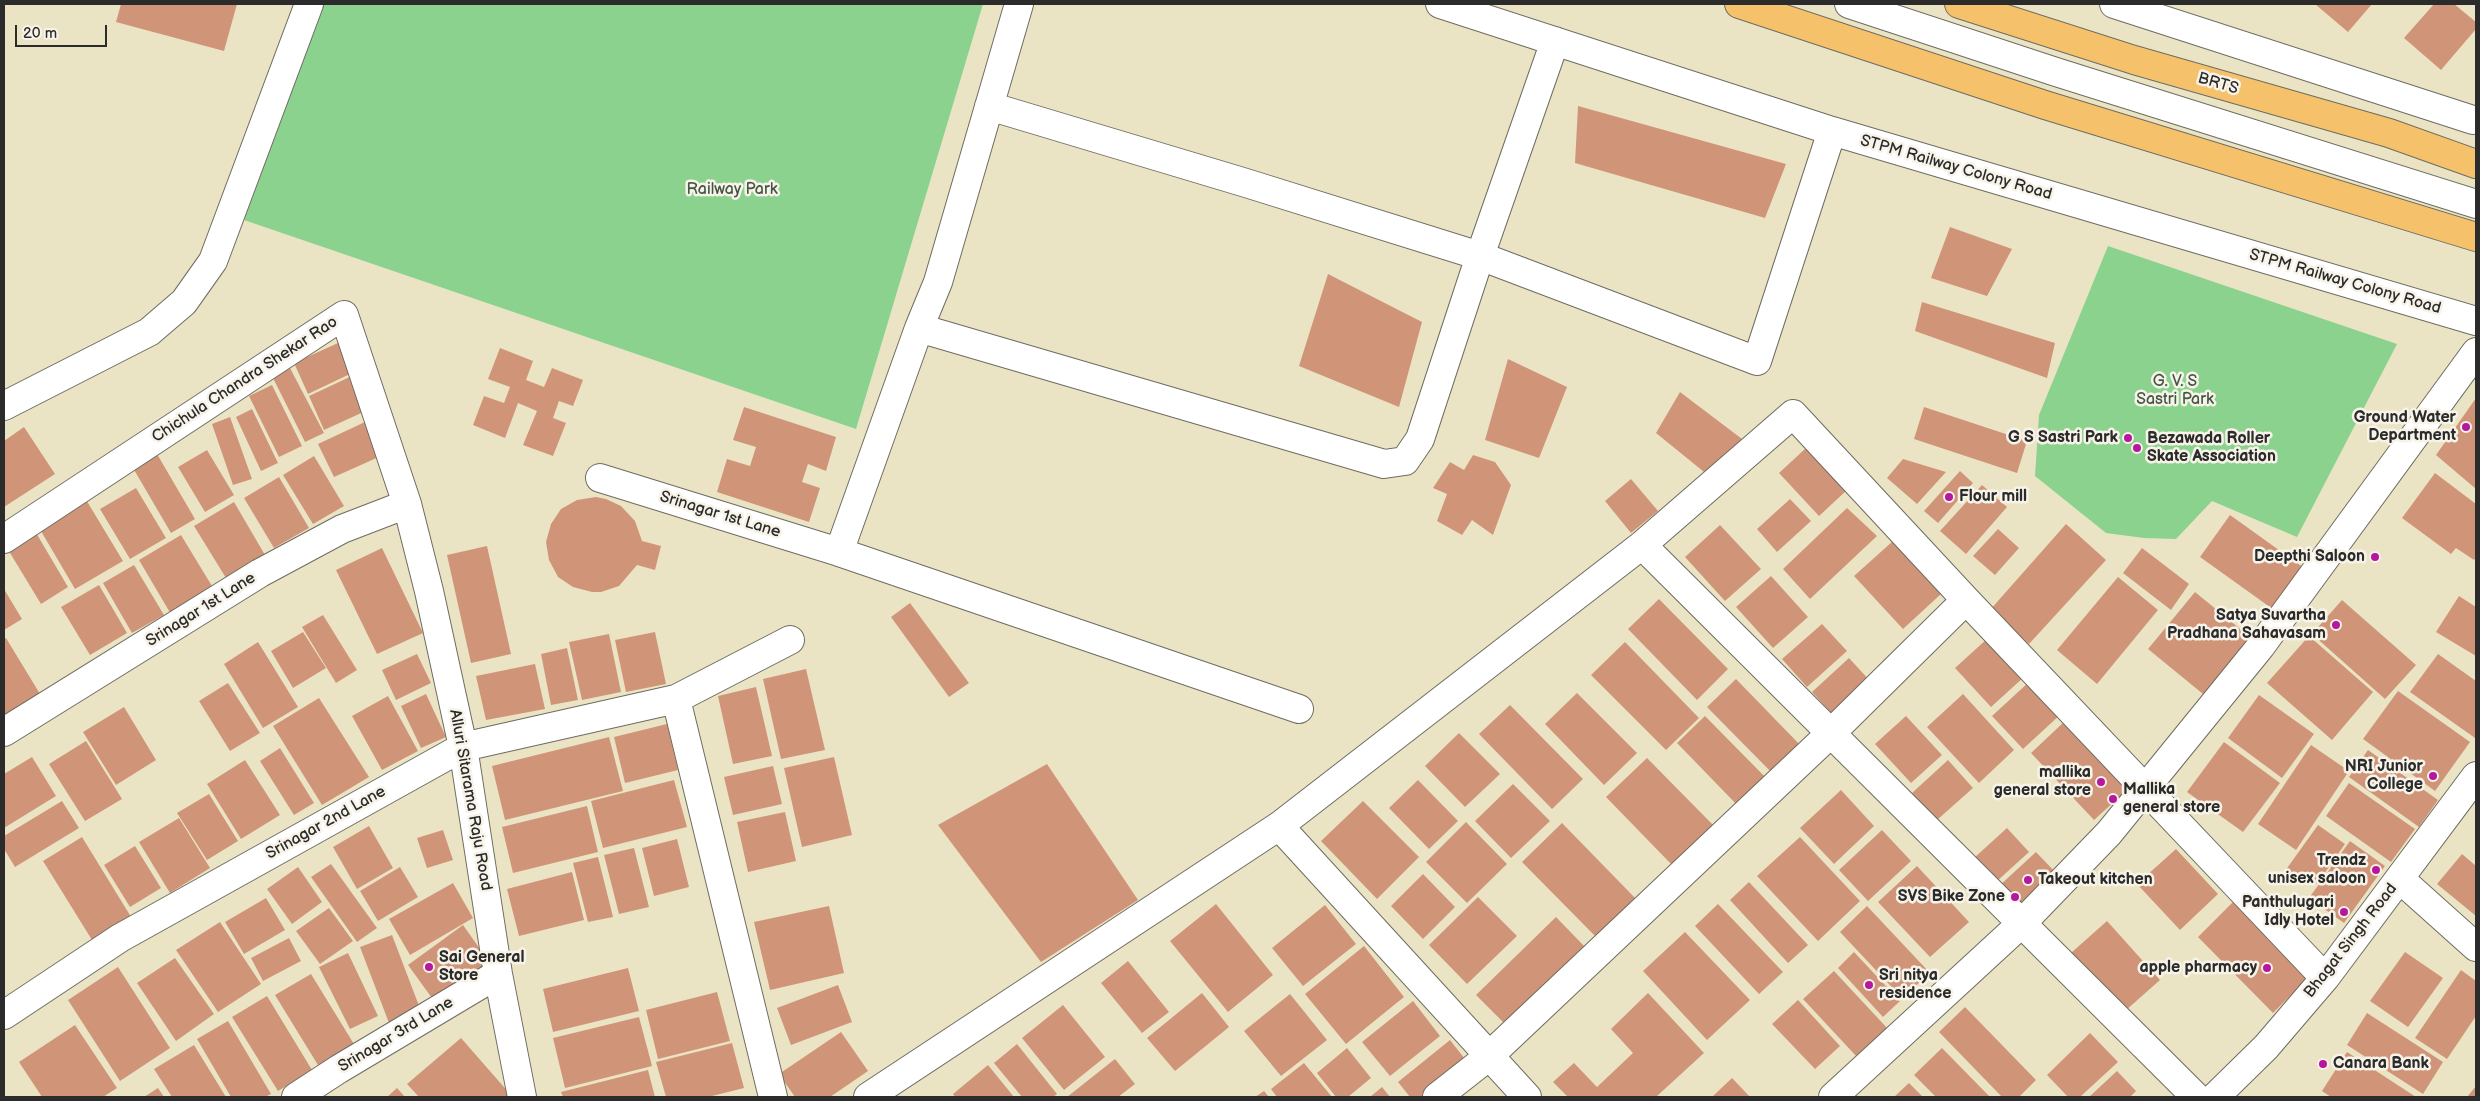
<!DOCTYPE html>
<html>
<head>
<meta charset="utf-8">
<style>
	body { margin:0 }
	#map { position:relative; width:2480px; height:1101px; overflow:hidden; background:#eae4c5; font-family:"Balsamiq Sans",sans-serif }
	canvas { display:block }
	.frame { position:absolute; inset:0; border:5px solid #2b2b2b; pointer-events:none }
	.scale { position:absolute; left:15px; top:25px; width:92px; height:22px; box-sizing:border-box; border:2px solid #2b2b2b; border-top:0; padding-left:6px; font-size:15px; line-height:18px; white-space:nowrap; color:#2b2b2b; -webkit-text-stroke:4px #f7f3e8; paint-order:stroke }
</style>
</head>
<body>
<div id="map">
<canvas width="2480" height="1101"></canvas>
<div class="frame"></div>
<div class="scale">20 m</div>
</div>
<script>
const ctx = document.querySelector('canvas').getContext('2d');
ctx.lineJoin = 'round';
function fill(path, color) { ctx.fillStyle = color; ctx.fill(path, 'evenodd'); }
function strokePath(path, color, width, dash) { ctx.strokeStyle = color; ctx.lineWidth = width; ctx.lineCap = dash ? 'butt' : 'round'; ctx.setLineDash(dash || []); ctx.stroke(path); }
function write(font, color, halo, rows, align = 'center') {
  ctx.font = font + ' "Balsamiq Sans",sans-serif'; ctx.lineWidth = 5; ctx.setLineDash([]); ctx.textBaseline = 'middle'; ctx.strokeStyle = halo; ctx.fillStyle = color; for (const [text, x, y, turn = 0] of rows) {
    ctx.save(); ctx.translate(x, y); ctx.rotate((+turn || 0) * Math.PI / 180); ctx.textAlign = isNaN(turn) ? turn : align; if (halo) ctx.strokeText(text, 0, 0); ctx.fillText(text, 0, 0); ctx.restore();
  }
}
const green = new Path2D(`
	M315,4H983L856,429L244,220Z
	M2108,246L2397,344L2297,537L2212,501L2176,539L2144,538L2106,533L2035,476L2039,415Z`);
const building = new Path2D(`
	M121,4H237L224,51L116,22Z
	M2315,4H2372L2348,32Z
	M2434,4H2454L2476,22V29L2441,70L2404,38Z
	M1578,106L1786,164L1765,218L1575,163Z
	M1950,227L2012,249L1987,296L1931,278Z
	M1328,274L1422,322L1399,407L1299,366Z
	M1922,302L2055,343L2047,378L1915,331Z
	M338,343L352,373L308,394L294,363Z
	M500,348L533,361L526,380L544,387L552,368L583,380L573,406L559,401L553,418L566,423L553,456L523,445L537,411L518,403L505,438L473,425L484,396L504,403L510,387L488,379Z
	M1508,359L1567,387L1539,458L1485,440Z
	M290,368L324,433L305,442L272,376Z
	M354,375L370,409L324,430L309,396Z
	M272,385L302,446L279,457L249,396Z
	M1680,392L1746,442L1709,476L1656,433Z
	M2476,398V489L2436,455Z
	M744,407L836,437L826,471L808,464L802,482L820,488L809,522L717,492L727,459L750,466L756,447L733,440Z
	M1924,407L2027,441L2017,473L1914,439Z
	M252,409L278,463L261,471L236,417Z
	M230,417L252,479L233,485L212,424Z
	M365,422L381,456L334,477L318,444Z
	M24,427L55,474L4,507V441Z
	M1806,448L1846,491L1819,516L1779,473Z
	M207,450L234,495L205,512L178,467Z
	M157,454L195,519L171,533L133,468Z
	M1473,455L1495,462L1511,485L1493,535L1472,520L1462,535L1437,521L1447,494L1433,488L1450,462L1464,470Z
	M314,456L344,506L313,524L283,475Z
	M1903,459L1946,472L1917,504L1887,478Z
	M1960,471L1973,483L1938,523L1924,511Z
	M2435,473L2476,504V557L2474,560L2456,548L2451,554L2402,518Z
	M279,477L309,528L274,548L244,498Z
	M1631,479L1658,511L1631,533L1605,501Z
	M1982,485L2007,507L1966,554L1940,531Z
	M136,488L166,538L130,559L100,509Z
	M596,497L606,499L621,506L635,521L642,541L661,546L655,570L637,565L619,586L601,592H592L573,587L558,577L549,560L546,542L551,524L561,509L577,500Z
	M85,498L123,561L75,589L38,526Z
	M1790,499L1811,521L1777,552L1757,529Z
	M234,502L265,555L226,578L194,526Z
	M1847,508L1877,536L1810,599L1783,569Z
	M2230,515L2304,568L2274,610L2200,557Z
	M2066,524L2106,560L2029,644L1990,610Z
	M1720,525L1761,569L1725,601L1685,557Z
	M1998,529L2019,548L1995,575L1973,556Z
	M35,531L68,587L41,604L7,548Z
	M181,535L215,591L172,616L139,560Z
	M1893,541L1941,594L1903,629L1854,576Z
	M487,546L511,654L471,663L447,555Z
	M382,548L423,633L377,654L336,570Z
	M2142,548L2189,584L2171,610L2123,573Z
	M134,565L164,615L132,633L103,583Z
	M1771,576L1808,617L1773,648L1736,607Z
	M2118,577L2158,610L2097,684L2057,650Z
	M99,585L127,633L90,655L61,607Z
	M4,589L22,619L4,630Z
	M2195,592L2261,646L2214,703L2148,649Z
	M2459,596L2476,607V656L2436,632Z
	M1659,599L1728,669L1697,700L1628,629Z
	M2342,600L2416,665L2385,699L2312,634Z
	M910,603L969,683L949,697L891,617Z
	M323,615L357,670L336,683L302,627Z
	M1822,624L1847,651L1807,687L1782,659Z
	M303,632L326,668L293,688L271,651Z
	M655,632L666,684L626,692L615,640Z
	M609,634L621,692L582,700L569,642Z
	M2309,636L2373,692L2332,740L2267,683Z
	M6,638L40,694L4,716V639Z
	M1988,638L2024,677L1991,707L1955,668Z
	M258,642L298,707L263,728L224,664Z
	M1625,642L1699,718L1666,750L1591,675Z
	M567,648L578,700L551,705L541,654Z
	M417,654L431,683L396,700L382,670Z
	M2438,654L2476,681L2475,738L2410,692Z
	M1849,658L1871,682L1834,716L1812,692Z
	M535,664L545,709L486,720L476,676Z
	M806,669L825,750L781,759L763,679Z
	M1736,679L1804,749L1776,777L1707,707Z
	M2030,681L2061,714L2023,749L1992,716Z
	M228,683L260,733L230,751L199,701Z
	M756,687L772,756L733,764L718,696Z
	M2398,691L2470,742L2435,791L2363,739Z
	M1577,693L1637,753L1604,785L1545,724Z
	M426,694L446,737L421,748L401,706Z
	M1963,694L2014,750L1979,783L1927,727Z
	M2259,695L2314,734L2282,778L2228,738Z
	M388,696L418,751L382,770L352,716Z
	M319,698L369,777L322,805L273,726Z
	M1510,705L1583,779L1552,809L1479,734Z
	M124,707L156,760L116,785L83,732Z
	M1705,716L1769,781L1741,809L1677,743Z
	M1906,716L1942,755L1911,783L1875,744Z
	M2065,721L2128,789L2094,820L2031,753Z
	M667,724L678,770L625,783L614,737Z
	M1459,733L1500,774L1465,807L1425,766Z
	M609,737L623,791L505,820L492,766Z
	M86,741L122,799L85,821L49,764Z
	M2224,742L2280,783L2243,832L2187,792Z
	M2311,745L2349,771L2296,850L2258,824Z
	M280,748L314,803L294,815L260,761Z
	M2368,750L2438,800L2419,827L2349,777Z
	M32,757L56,796L4,828V774Z
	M834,757L852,835L802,847L784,768Z
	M1647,758L1714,826L1673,866L1606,797Z
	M245,760L280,815L241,839L207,784Z
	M1948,760L1973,788L1937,820L1912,793Z
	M1047,764L1138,900L1041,962L938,825Z
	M773,766L782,804L733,815L724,777Z
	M674,780L687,827L603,848L591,801Z
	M1418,780L1458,821L1429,849L1389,808Z
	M2349,783L2415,829L2391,862L2326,816Z
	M1513,784L1550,821L1511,858L1475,821Z
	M1841,790L1874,826L1834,864L1800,828Z
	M209,794L238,841L207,860L177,813Z
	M62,801L79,828L15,867L4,849V836Z
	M1363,801L1419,857L1377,899L1321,841Z
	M587,806L598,852L513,873L502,827Z
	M785,812L796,861L748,872L737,822Z
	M179,818L210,868L170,893L139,842Z
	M1466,822L1507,864L1467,903L1426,862Z
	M1562,823L1637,900L1598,939L1522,862Z
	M2318,825L2345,844L2317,884L2304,874L2299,881L2285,871Z
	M369,826L393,868L357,889L333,847Z
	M2007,828L2029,852L1996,882L1974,858Z
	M443,830L453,860L427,868L417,838Z
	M1882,830L1911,861L1868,901L1839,870Z
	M82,837L136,925L97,948L43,861Z
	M1800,837L1860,901L1818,941L1757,876Z
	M677,839L689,887L654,896L642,848Z
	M2350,841L2385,866L2344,923L2309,898Z
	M135,846L161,888L130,907L104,865Z
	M634,848L649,907L619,914L604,855Z
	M2176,849L2218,894L2180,930L2137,884Z
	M2036,852L2057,874L2019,909L1998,887Z
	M2462,854L2476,866V916L2437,884Z
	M598,857L613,917L588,922L573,863Z
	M331,864L377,928L357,942L311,877Z
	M1917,866L1969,922L1930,957L1878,902Z
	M298,867L322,902L292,924L267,889Z
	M400,867L418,897L378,921L360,891Z
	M572,872L584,920L519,936L507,889Z
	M1423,874L1455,907L1423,939L1391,906Z
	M1749,882L1808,945L1788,963L1730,900Z
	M453,883L473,918L410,955L389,919Z
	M1478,897L1517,936L1467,984L1429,945Z
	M266,898L285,930L244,954L225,922Z
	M2236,899L2311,975L2273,1013L2198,937Z
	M1216,904L1273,975L1228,1012L1170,941Z
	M1718,904L1783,972L1759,994L1695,926Z
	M1325,905L1356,944L1303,986L1272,948Z
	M829,906L844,973L770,990L754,922Z
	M1867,906L1930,973L1902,998L1840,932Z
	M329,908L353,941L320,964L296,931Z
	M1556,917L1585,947L1506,1025L1476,995Z
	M2107,921L2160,980L2125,1011L2071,953Z
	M220,922L261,984L218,1012L176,950Z
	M463,925L492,966L437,1005L408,965Z
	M1685,932L1750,1000L1707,1040L1643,971Z
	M392,935L421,1011L389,1023L360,947Z
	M289,938L301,961L263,981L251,958Z
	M1364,946L1404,997L1346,1044L1305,994Z
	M1854,952L1900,1001L1883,1017L1838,968Z
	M2405,952L2443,978L2408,1027L2370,1001Z
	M348,953L378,1016L350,1029L319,967Z
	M175,958L214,1014L176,1041L137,983Z
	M1128,961L1169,1012L1142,1033L1101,983Z
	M118,967L170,1048L120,1081L68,1000Z
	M628,968L639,1011L553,1032L543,989Z
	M2461,970L2476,981V1016L2447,1059L2415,1038Z
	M1834,971L1888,1029L1857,1057L1803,999Z
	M311,974L357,1049L321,1070L275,995Z
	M838,985L852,1022L791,1045L777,1008Z
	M717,992L730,1041L658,1059L646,1010Z
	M1202,993L1229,1027L1175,1071L1147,1038Z
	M1648,993L1704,1053L1656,1097H1568L1553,1082L1574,1063L1597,1087L1633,1053L1611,1029Z
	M1290,994L1327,1040L1281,1076L1244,1031Z
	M267,996L312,1070L278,1091L232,1017Z
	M1798,1000L1840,1046L1815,1069L1772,1024Z
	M1413,1001L1440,1036L1390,1076L1362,1042Z
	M1063,1005L1105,1057L1064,1090L1022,1038Z
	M1965,1007L2036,1080L2019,1097H2002L1939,1032Z
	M2367,1013L2443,1062L2423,1094L2347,1045Z
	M639,1017L652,1066L565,1088L553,1038Z
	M228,1021L271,1094L265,1097H231L197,1039Z
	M75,1025L117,1088L103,1097H42L19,1062Z
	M841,1032L868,1071L830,1097H795L779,1074Z
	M2090,1033L2118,1062L2080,1097H2068L2047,1075Z
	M461,1038L510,1094L507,1097H419L407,1084Z
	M1450,1040L1472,1068L1435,1097H1410L1398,1082Z
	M732,1043L744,1088L708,1097H666L656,1062Z
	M1017,1044L1057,1094L1053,1097H1022L994,1063Z
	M194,1045L226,1097H172L154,1069Z
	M1347,1048L1371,1078L1348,1097H1336L1317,1073Z
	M1942,1048L1990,1097H1936L1914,1075Z
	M2347,1052L2416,1097H2331L2322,1091Z
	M1115,1059L1135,1084L1118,1097H1067Z
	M1304,1063L1332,1097H1277L1271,1089Z
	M988,1065L1014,1097H955L953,1094Z
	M648,1070L655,1097H563L561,1092Z
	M2117,1071L2136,1091L2130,1097H2089Z
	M1732,1078L1750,1097H1712Z
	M1909,1083L1923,1097H1894Z
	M2476,1086V1097H2467Z
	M1382,1087L1390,1097H1370Z
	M158,1088L164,1097H144Z
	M397,1088L405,1097H387Z
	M1264,1091L1269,1097H1255Z`);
const minor = new Path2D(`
	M1440,4L1832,131L2476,321
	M1849,4L2056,72L2476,204
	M2114,4L2473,120
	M989,106L1246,183L1480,256L1757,361L1832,131
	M919,328L1384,464L1405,461L1420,439L1480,256L1555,41
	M4,406L149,332L184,302L213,261L309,4
	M600,478L839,552L1299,709
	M4,539L344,315L407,504L429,591L463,747L498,974L522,1097
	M1642,545L2196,1097
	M839,552L919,328L938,282L1019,4
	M676,699L773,1097
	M4,732L260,573L342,529L407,504
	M1279,826L1527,1097
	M2400,879L2476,947
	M4,1015L120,938L463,747L676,699L790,640
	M296,1097L339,1069L498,974
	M868,1097L1279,826L1642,545L1793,414L1966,600L2325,978
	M1437,1097L1488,1057L1830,734L1966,600
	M1833,1097L2022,923L2109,833L2261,646L2476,352
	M2215,1097L2266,1047L2325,978L2476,776`);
const major = new Path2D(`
	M1739,4L2045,105L2476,237
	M1959,4L2134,60L2389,133L2476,164`);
const markers = [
	[2466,427,5,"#b5179e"],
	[2128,438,5,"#b5179e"],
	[2137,448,5,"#b5179e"],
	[1949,497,5,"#b5179e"],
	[2375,557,5,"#b5179e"],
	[2336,625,5,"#b5179e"],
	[2433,776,5,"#b5179e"],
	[2101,782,5,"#b5179e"],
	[2113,799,5,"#b5179e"],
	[2376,870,5,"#b5179e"],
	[2028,880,5,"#b5179e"],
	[2015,897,5,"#b5179e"],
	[2344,912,5,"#b5179e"],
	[429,967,5,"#b5179e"],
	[2267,968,5,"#b5179e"],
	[1869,985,5,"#b5179e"],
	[2323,1064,5,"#b5179e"]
];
const streetNames = [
	["BRTS",2218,84,16],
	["STPM Railway Colony Road",1956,168,16],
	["STPM Railway Colony Road",2345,282,16],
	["Chichula Chandra Shekar Rao",245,380,-33],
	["Srinagar 1st Lane",720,515,17],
	["Srinagar 1st Lane",201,610,-32],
	["Alluri Sitarama Raju Road",470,800,80],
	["Srinagar 2nd Lane",326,823,-29],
	["Bhagat Singh Road",2351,941,-52],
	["Srinagar 3rd Lane",396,1035,-31]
];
const parkNames = [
	["Railway Park",732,190],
	["G. V. S",2175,382],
	["Sastri Park",2175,400]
];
const poiNames = [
	["Ground Water",2456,418],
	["Department",2456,436],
	["G S Sastri Park",2118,438],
	["Bezawada Roller",2147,439,"left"],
	["Skate Association",2147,457,"left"],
	["Flour mill",1959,497,"left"],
	["Deepthi Saloon",2365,557],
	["Satya Suvartha",2326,616],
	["Pradhana Sahavasam",2326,634],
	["NRI Junior",2423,767],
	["College",2423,785],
	["mallika",2091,773],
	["general store",2091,791],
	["Mallika",2123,790,"left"],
	["general store",2123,808,"left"],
	["Trendz",2366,861],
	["unisex saloon",2366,879],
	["Takeout kitchen",2038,880,"left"],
	["SVS Bike Zone",2005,897],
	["Panthulugari",2334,903],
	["Idly Hotel",2334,921],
	["Sai General",439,958,"left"],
	["Store",439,976,"left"],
	["apple pharmacy",2257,968],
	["Sri nitya",1879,976,"left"],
	["residence",1879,994,"left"],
	["Canara Bank",2333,1064,"left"]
];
fill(green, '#8ad28e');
fill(building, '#d09578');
strokePath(minor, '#6e6c61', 30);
strokePath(major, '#6e6c61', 30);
strokePath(minor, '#fff', 28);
strokePath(major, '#f5c16b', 28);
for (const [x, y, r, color] of markers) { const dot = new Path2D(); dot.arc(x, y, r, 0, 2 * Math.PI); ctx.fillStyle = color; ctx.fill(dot); strokePath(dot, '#f7f3e8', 2); }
write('16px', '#2b2b2b', '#f7f3e8', streetNames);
write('16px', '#435544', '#f7f3e8', parkNames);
write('bold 16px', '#2b2b2b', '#f7f3e8', poiNames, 'right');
</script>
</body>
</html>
